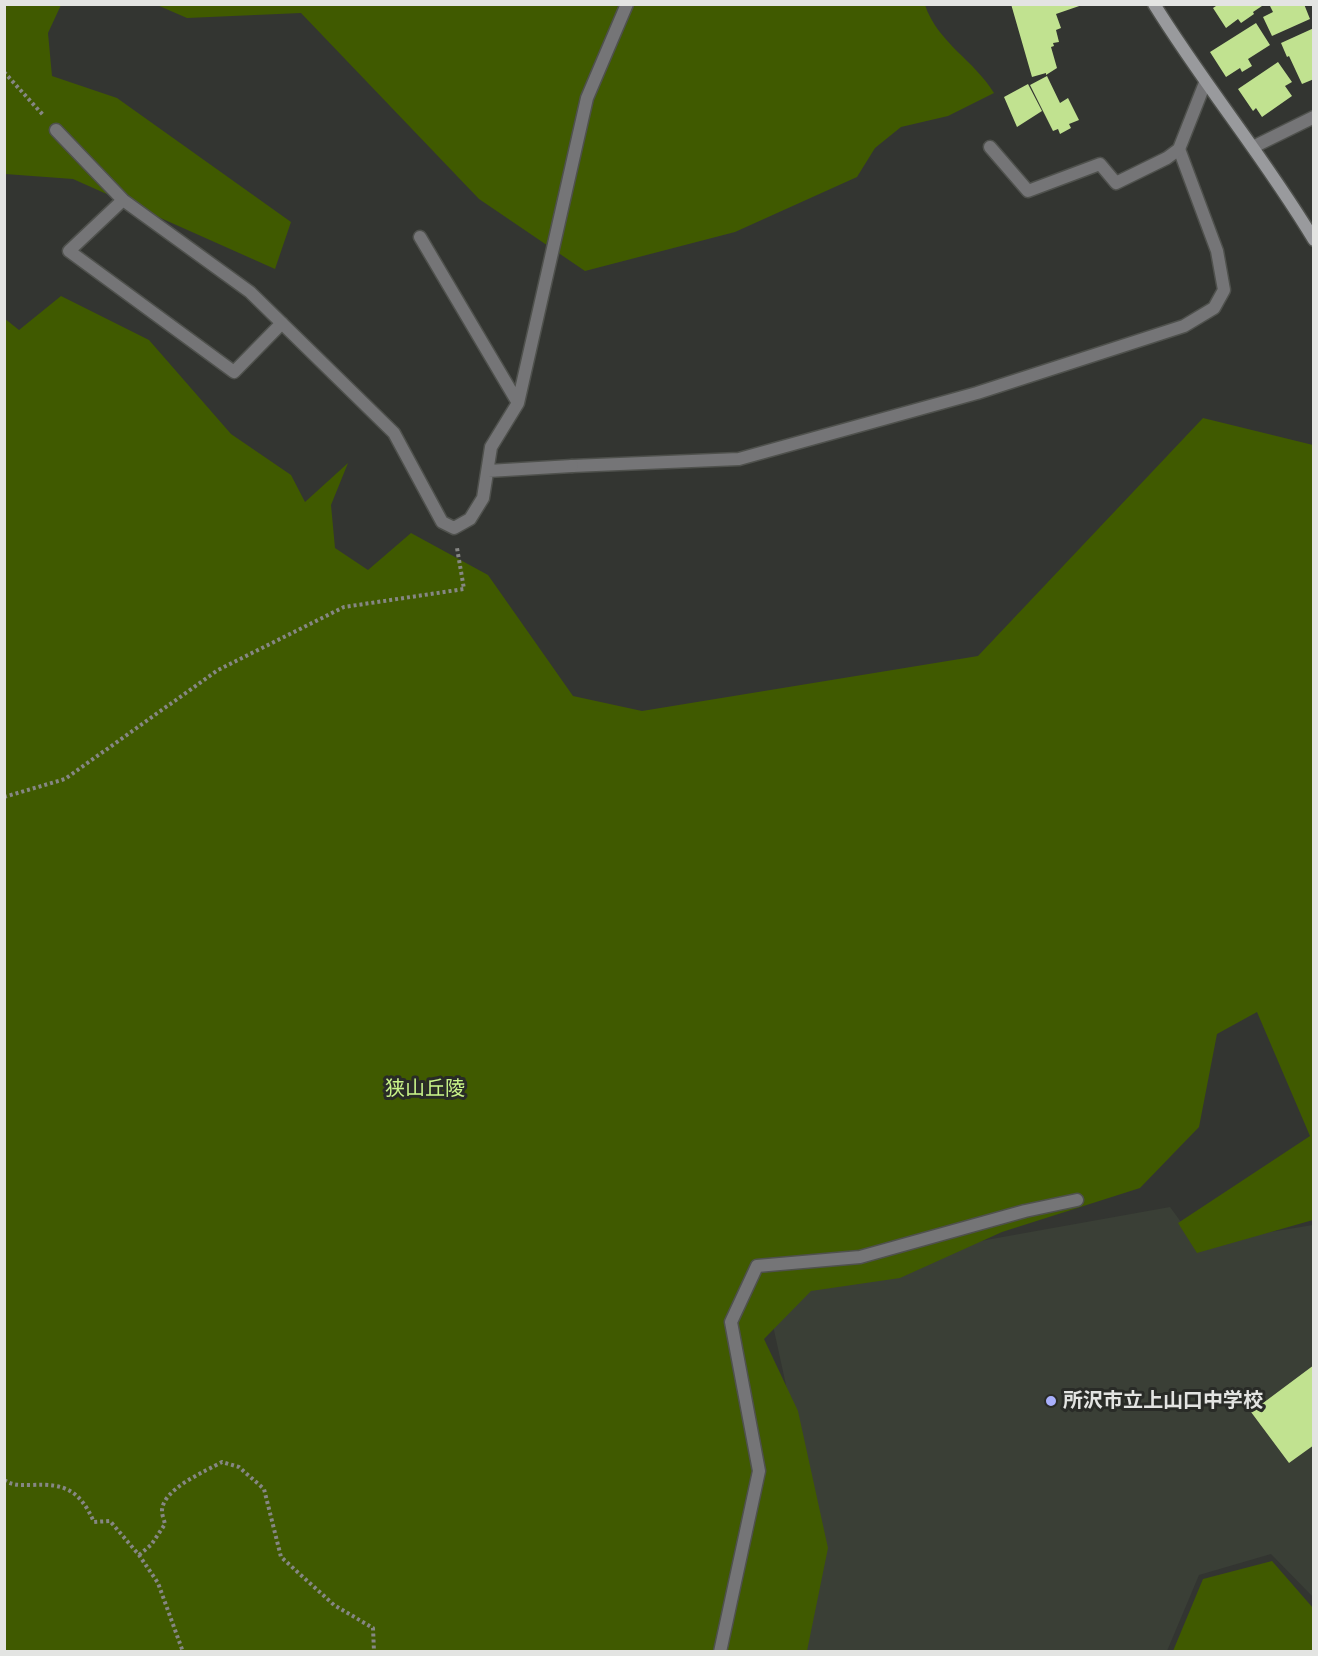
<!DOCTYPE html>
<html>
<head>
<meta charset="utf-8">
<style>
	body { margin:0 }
	#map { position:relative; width:1318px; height:1656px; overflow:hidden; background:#333531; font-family:"Work Sans",sans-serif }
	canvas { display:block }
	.frame { position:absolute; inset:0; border:6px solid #e3e4e2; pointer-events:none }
</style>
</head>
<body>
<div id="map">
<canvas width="1318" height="1656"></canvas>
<div class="frame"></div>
</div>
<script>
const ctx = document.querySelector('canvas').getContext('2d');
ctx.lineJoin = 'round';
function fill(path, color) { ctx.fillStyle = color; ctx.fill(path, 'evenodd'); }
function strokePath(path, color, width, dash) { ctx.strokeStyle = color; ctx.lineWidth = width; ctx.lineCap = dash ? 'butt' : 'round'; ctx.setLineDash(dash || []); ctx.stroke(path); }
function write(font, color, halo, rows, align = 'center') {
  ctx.font = font + ' "Work Sans","Noto Sans JP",sans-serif'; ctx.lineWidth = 6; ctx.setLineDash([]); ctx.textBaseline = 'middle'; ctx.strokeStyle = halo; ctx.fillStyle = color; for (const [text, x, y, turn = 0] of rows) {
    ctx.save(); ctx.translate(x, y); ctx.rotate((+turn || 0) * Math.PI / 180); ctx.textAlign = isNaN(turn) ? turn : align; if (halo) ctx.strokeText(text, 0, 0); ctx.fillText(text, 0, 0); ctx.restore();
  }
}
const built = new Path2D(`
	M1170,1207L1197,1244L1313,1225V1597L1271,1554L1199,1575L1167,1651H798L816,1522L763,1280Z`);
const green = new Path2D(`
	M4,5H61L48,33L52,76L117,98L291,222L275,269L73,179L5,174Z
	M157,5H925C938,43 974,60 994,93L948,116L901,127L875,148L857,177L735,232L585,271L479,199L301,13L187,18Z
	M61,296L149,340L231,434L291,475L305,502L348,463L331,505L335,548L368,570L411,533L488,575L573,696L642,711L978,656L1203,418L1313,445V1220L1197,1253L1178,1223L1310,1136L1257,1012L1217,1034L1199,1127L1140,1188L1002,1232L900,1278L811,1291L764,1339L798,1411L828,1548L807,1651H5L4,318L19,330Z
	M1272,1561L1313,1608V1651H1173L1203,1579Z`);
const building = new Path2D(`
	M1011,4H1085L1056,14L1061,28L1056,30L1059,42L1053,43L1054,46L1051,47L1057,68L1046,75V73L1032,77Z
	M1219,4H1261L1262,6L1253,12L1254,14L1241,23L1238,19L1226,28L1213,8Z
	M1269,4H1304L1310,19L1272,36L1263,17L1273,12Z
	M1256,23L1270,45L1248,59L1252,66L1242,72L1240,68L1226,77L1210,52Z
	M1314,28V79L1302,84L1289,56L1287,57L1281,43Z
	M1278,62L1292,82L1285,86L1292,96L1262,117L1256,108L1253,111L1238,89Z
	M1047,76L1060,103L1068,98L1079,120L1069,124L1071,128L1060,134L1058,129L1053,131L1030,85Z
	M1028,84L1042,111L1017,127L1004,97Z
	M1314,1365V1445L1289,1463L1251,1412Z`);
const path = new Path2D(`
	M4,72L44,116
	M4,797L65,779L218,670L344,607L464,589L457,548
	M4,1480C14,1486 20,1485 31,1485C66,1483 80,1491 94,1522L110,1521L139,1555L158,1583L183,1652
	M139,1555L151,1545L165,1524C164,1520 162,1515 162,1511C162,1489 206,1471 222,1462L239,1467L264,1489L281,1557L334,1605L373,1628L374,1652`);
const lane = new Path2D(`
	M572,466L739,459L977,393L1184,326L1214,308L1224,290L1217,251L1179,149`);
const street = new Path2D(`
	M56,130L123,200L250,292L394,433L442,522L454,528L470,519L483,498L491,447L518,403L420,237
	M990,147L1028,191L1100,164L1116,183L1167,158L1179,149L1205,83
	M1253,147L1314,117
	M123,200L69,251L234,372L282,323
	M518,403L587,98L627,4
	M488,471L572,466
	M720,1652L759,1471L731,1322L757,1266L860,1257L1025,1211L1077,1200`);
const secondary = new Path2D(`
	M1154,4C1204,85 1265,158 1314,240`);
const markers = [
	[1051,1401,6,"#a9b0fc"]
];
const parkNames = [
	["狭山丘陵",425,1089]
];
const poiNames = [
	["所沢市立上山口中学校",1063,1401]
];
fill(built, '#3a3f36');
fill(green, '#405a00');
fill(building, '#c1e290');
strokePath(lane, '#4f514d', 15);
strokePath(street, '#4f514d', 15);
strokePath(secondary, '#4f514d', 15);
strokePath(path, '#868784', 4, [3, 3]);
strokePath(lane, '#757577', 12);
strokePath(street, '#757577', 12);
strokePath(secondary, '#999a9d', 12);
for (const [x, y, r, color] of markers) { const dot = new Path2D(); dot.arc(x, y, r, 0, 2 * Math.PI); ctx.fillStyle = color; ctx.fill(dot); strokePath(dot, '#292b27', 2); }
write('20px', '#c9f489', '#292b27', parkNames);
write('bold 20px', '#e3e4e2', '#292b27', poiNames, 'left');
</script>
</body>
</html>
